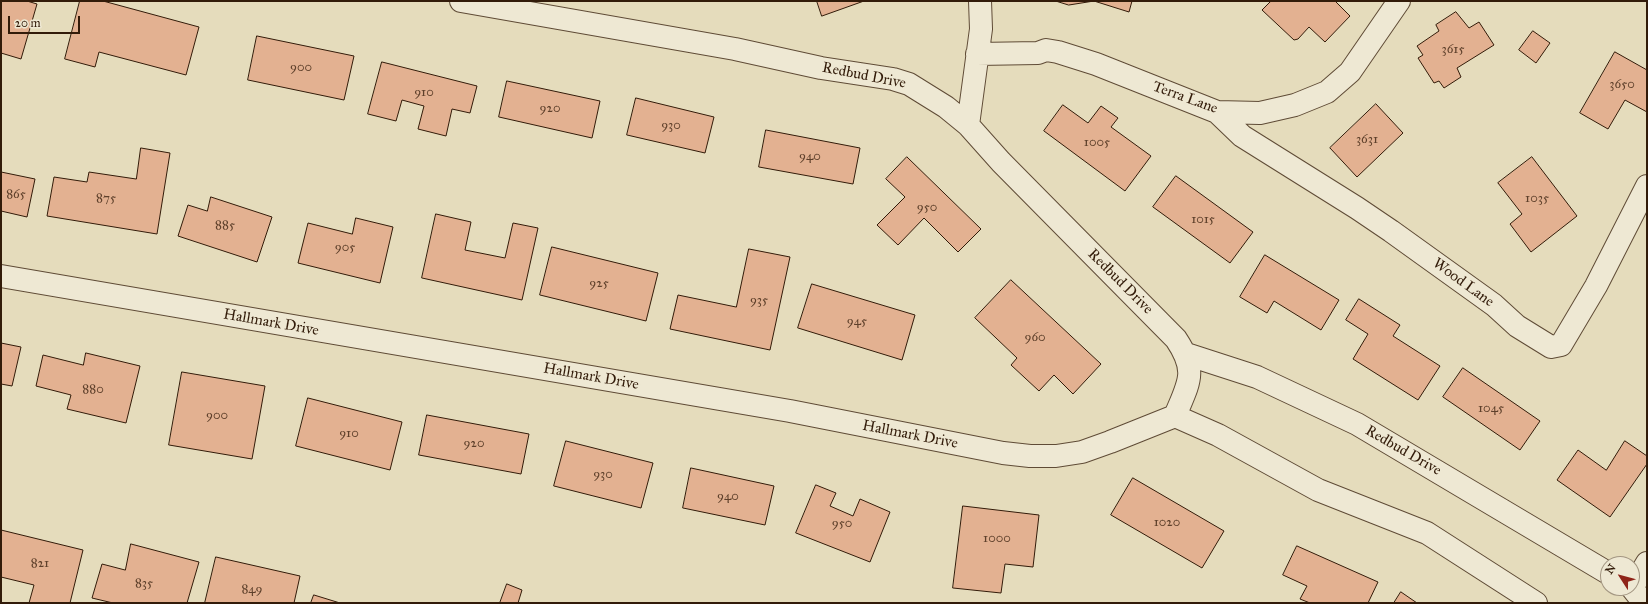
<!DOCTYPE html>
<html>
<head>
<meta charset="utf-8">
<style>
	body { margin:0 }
	#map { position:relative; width:1648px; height:604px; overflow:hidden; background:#e5dcbc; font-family:"IM FELL Great Primer",serif }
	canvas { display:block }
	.frame { position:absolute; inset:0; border:2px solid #321b09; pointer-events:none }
	.north { position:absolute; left:1600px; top:556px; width:40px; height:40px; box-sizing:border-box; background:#eee8d3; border:1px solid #a39682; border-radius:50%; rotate:306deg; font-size:11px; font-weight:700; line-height:16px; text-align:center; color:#321b09 }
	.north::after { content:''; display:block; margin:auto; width:14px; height:18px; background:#8f2418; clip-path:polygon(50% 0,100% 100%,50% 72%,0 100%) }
	.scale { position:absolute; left:8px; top:16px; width:72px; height:18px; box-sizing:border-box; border:2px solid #321b09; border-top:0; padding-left:5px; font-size:12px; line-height:14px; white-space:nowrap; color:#321b09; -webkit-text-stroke:3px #eee8d3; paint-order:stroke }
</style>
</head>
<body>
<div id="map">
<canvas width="1648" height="604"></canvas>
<div class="frame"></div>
<div class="north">N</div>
<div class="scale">20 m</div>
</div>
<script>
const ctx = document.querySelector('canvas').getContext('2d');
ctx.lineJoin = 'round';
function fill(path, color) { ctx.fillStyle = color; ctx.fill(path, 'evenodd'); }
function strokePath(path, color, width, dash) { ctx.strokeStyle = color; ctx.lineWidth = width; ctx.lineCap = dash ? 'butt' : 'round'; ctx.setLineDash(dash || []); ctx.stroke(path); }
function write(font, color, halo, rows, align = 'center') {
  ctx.font = font + ' "IM FELL Great Primer",serif'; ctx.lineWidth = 4; ctx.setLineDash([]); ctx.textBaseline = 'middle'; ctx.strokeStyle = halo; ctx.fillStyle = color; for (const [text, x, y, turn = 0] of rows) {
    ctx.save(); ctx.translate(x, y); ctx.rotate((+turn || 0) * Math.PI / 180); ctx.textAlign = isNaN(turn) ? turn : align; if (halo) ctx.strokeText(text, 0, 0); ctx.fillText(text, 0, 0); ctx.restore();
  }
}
const building = new Path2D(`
	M1,1H27L37,4L21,59L1,53Z
	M80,1H103L199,27L186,75L99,52L95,67L65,59Z
	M817,1H864L822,16Z
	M1056,1H1132L1129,12L1094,1L1069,5Z
	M1269,1H1335L1350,16L1325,42L1309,27L1298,39L1294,40L1262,10L1270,2Z
	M1456,12L1469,28L1479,22L1494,45L1457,68L1461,77L1444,88L1439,81L1434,83L1418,58L1423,55L1417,46L1439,31L1436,25Z
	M1533,31L1550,43L1536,63L1519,50Z
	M257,36L354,56L344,100L248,80Z
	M1615,52L1647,70V112L1625,100L1608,129L1580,113Z
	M382,62L477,86L470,113L452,109L446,136L418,129L424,106L402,100L396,121L368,114Z
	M507,81L600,101L592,138L499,117Z
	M636,98L714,117L705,153L627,135Z
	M1376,104L1403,133L1357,177L1330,148Z
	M1063,105L1088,123L1101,106L1118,118L1111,127L1151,156L1125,191L1044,131Z
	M766,130L860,148L853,184L759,167Z
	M141,148L170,153L157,234L47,216L54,177L87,182L89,172L136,179Z
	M907,157L981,229L958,252L924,218L898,245L877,225L905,197L886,179Z
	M1532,157L1577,216L1531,252L1510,224L1522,214L1498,183Z
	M1,172L35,179L27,217L1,211Z
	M1176,176L1253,232L1230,263L1153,207Z
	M211,197L272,217L257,262L178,236L188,205L207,211Z
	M436,214L471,222L465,250L505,258L513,223L538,228L522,300L422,278Z
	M356,218L393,227L380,283L298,263L308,223L352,234Z
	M552,247L658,273L646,321L540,295Z
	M749,249L790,257L770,350L670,329L678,295L736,307Z
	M1265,255L1339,300L1321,330L1274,301L1267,313L1240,297Z
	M1011,280L1101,364L1073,394L1054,375L1039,391L1011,365L1017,358L975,318Z
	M812,284L915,315L902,360L798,328Z
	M1359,299L1400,325L1393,336L1440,366L1418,400L1353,359L1368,334L1346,320Z
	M1,343L21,347L12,386L1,384Z
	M86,353L140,366L126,423L67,409L71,395L36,386L43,355L83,365Z
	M1463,368L1540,421L1520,450L1443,397Z
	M182,372L265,386L252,459L169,445Z
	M308,398L402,422L390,470L296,446Z
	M427,415L529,434L521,474L419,455Z
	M566,441L653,463L641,508L554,486Z
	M1625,441L1647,456V464L1610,517L1557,480L1578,450L1606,470Z
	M691,468L774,486L765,525L683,508Z
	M1133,478L1224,531L1202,568L1111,515Z
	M816,485L836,493L830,506L853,516L860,499L890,512L870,562L796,533Z
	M963,506L1039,515L1033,567L1005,564L1001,593L953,588Z
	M1,530L83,550L70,603H29L34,585L1,577Z
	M131,544L199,562L187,603H113L92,598L102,564L125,570Z
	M1297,546L1378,582L1368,603H1310L1300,599L1307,586L1283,575Z
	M216,557L300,576L294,603H205Z
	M507,584L522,590L518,603H500Z
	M1401,592L1417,603H1394Z
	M314,595L340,603H311Z`);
const minor = new Path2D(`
	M461,1L735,49L821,68L893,79L909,84L946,107L968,125L1001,162L1176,339C1198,372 1189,382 1175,416
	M977,54L1038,53L1046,50L1058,52L1096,64L1217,112L1260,113L1295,105L1327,92L1350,72L1399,1
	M1217,112L1242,136L1357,208L1391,231L1494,305L1517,326L1551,347L1561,345L1596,286L1647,186
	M968,125L981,29L980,1
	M1,276L790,411L1003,453L1030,456H1056L1082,452L1110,442L1175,416
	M1186,354L1257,377L1357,424L1608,573
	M1175,416L1218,435L1318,490L1427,533L1536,603
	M1632,588L1647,563
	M1632,588L1644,603`);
const numberNames = [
	["3615",1453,50],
	["900",301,68],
	["3650",1622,85],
	["910",424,93],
	["920",550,109],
	["930",671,126],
	["3631",1367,140],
	["1005",1097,143],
	["940",810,157],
	["865",16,195],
	["875",106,199],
	["1035",1537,199],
	["950",927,208],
	["1015",1203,220],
	["885",225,226],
	["905",345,248],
	["925",599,284],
	["935",759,301],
	["945",857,322],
	["960",1035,338],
	["880",93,390],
	["1045",1491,409],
	["900",217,416],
	["910",349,434],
	["920",474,444],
	["930",603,475],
	["940",728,497],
	["1020",1167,523],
	["950",842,524],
	["1000",997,539],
	["821",40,564],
	["835",144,584],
	["849",252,590]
];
const streetNames = [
	["Redbud Drive",864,76,11],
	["Terra Lane",1185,98,20],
	["Redbud Drive",1120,282,45],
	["Wood Lane",1463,283,36],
	["Hallmark Drive",271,323,10],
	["Hallmark Drive",591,377,10],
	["Hallmark Drive",910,435,11],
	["Redbud Drive",1403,451,30]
];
fill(building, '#e3b191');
strokePath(building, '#321b09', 1);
strokePath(minor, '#5f4b36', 24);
strokePath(minor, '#eee8d3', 22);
write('13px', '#5e402b', null, numberNames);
write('15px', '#321b09', '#eee8d3', streetNames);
</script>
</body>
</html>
